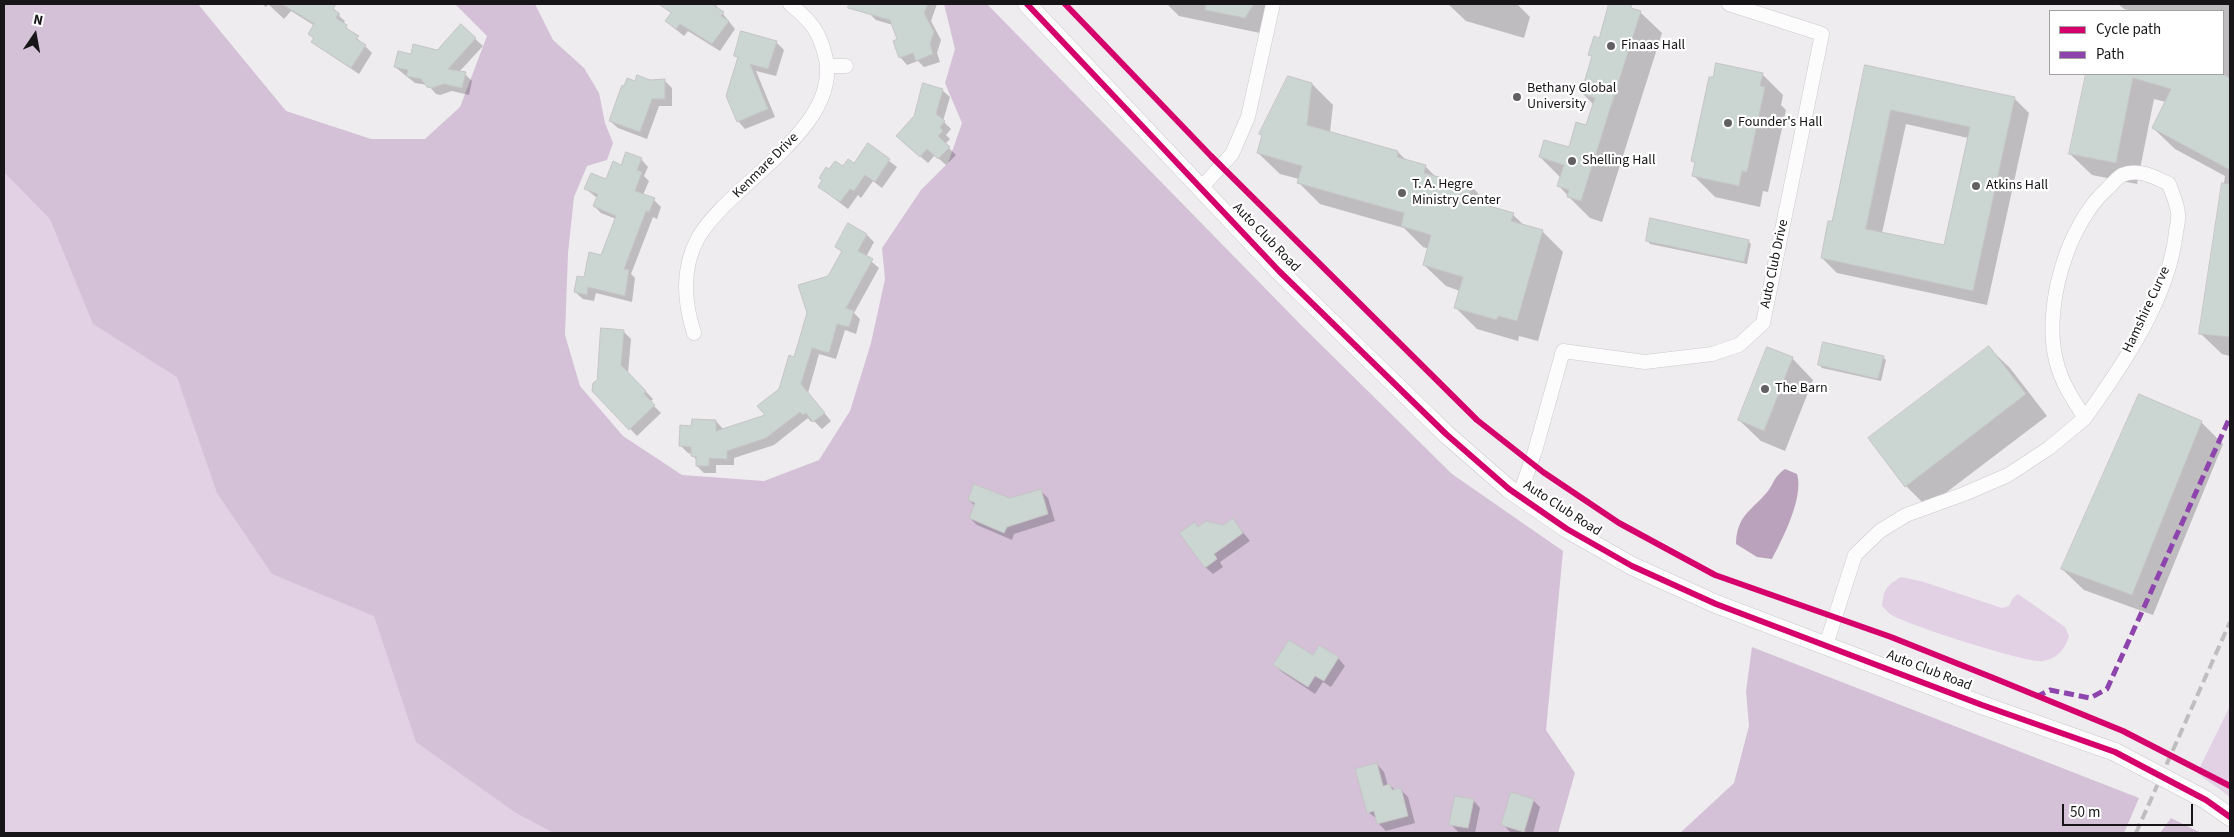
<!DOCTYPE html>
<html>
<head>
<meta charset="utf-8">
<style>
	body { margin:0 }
	#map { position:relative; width:2234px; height:837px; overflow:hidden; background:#eeecee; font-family:"Source Sans 3",sans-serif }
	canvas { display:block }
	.frame { position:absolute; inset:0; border:5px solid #171517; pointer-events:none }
	.legend { position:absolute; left:2049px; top:10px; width:175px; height:65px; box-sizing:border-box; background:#fff; border:1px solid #a2a1a2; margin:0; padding:6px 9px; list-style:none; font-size:15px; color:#171517 }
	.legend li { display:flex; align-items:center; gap:10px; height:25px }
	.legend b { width:25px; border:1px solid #a2a1a2 }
	.north { position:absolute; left:10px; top:10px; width:50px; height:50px; -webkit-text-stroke:4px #fff; paint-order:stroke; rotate:12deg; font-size:14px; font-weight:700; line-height:20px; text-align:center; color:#171517 }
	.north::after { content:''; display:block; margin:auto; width:18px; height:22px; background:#171517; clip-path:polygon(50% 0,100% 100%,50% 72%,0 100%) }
	.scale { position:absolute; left:2062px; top:804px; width:131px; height:22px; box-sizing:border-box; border:2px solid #171517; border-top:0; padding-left:6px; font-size:15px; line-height:18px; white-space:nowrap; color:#171517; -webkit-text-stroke:4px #fff; paint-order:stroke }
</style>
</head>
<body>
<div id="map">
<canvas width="2234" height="837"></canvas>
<div class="frame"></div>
<ul class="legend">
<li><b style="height:6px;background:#d6006c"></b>Cycle path</li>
<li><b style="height:6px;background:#8e44ad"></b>Path</li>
</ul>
<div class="north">N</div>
<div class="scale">50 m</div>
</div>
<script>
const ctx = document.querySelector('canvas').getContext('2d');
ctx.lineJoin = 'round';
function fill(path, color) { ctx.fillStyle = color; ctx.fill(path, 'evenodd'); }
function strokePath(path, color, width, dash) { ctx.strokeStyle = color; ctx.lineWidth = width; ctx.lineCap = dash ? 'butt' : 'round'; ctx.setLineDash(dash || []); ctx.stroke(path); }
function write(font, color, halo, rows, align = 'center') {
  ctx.font = font + ' "Source Sans 3",sans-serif'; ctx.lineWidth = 4.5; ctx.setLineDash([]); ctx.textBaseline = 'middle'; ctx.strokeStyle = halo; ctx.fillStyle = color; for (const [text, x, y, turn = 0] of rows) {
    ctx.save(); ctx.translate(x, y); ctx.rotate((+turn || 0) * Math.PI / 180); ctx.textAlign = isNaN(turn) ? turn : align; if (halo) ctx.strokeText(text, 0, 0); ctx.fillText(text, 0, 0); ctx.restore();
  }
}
const green = new Path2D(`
	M4,4L1086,833H4Z
	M1901,577L1924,582L2002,608L2009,606L2013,598L2018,594L2065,627L2069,636C2066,648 2057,659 2043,661C2029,664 1904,624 1890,614C1887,612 1885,608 1882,606C1884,589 1886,586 1901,577Z
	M2230,706V797L2197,773Z`);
const forest = new Path2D(`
	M4,4H198L286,111L371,139H425L460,107L487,36L455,4H535L553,40L584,68L599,93L605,123L613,143L607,160L587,166L574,197L568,253L565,335L580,386L623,436L682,475L764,481L819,460L850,411L871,343L885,279L882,248L921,190L948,163L962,123L945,83L955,49L944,4H987L1303,327L1452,474L1563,551L1546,730L1575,773L1558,833H554L516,813L416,742L374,616L272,574L217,493L177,377L93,324L50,219L4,172Z
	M1752,647L2139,798L2124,833H1680L1734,783L1749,726L1746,691Z
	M2171,818L2201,833H2160Z`);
const water = new Path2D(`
	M1785,469L1797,474C1804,497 1783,538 1772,559L1757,557L1736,544C1737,514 1752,511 1768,491C1776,480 1773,478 1785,469Z`);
const shadow = new Path2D(`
	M262,4H328L340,14L339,16L345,21L343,24L372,53L359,74L320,48L313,41L314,39L309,34L315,26L291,11L284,19L268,4L266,7Z
	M666,4H715L735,29L720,51L688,31L684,36L674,28L667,21L672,14L664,6Z
	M872,4H937L931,21L941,40L937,53L940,62L924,67L918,61L907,65L900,57L899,40L893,25L876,20L869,13Z
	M1167,4H1278L1260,33L1179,16Z
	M1448,4H1517L1530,17L1524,38L1466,21Z
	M1610,4L1640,12L1662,33L1602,222L1590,218L1569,197L1559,186L1561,178L1540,157L1570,148L1587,127L1594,105L1582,93L1593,57L1590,55L1599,39Z
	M2118,4H2230V356L2222,354L2200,333L2225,176L2175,149L2153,128L2166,102L2154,99L2137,184L2092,175L2070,154L2088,74H2223V11H2133L2124,9Z
	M461,26L483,46L459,72L465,74L472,81L469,95L452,91L440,95L436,94L428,85L415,83L395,67L412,55L437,51Z
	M776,42L784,50L776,76L756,71L775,117L745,129L738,121L739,59L735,55Z
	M1866,66L2014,98L2029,113L1987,305L1837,273L1822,258L1833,223ZM1906,124L1968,138L1945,247L1882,233Z
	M1762,74L1783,95L1781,105L1786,110L1768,192L1763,191L1760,207L1715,197L1694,176L1696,164L1692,160Z
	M665,81L672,88V106H659L647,139L618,128L610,121L636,82Z
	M1312,84L1333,105L1330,132L1398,152L1407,161L1425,166L1436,177L1472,187L1493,209L1513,215L1525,226L1542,231L1563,252L1538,341L1519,336L1518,341L1477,329L1456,308L1460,291L1446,286L1424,265L1429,249L1423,247L1404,228L1320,204L1298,182L1299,179L1280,174L1258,153L1263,136L1261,134Z
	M942,90L950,97L943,121L951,129L946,135L950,139L945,144L956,155L946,165L935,155L928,163L905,143Z
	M868,145L897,167L882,188L873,181L861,198L858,195L848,209L819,187L830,171L854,165Z
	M641,159L648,167L644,176L649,181L643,195L654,200L661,207L657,219L653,217L631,274L635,278L632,302L596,293L594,301L583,299L575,292L602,256L616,219L601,213L594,206L597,198L586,189L606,180L622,166Z
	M848,225L867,235L874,242L866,257L879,268L854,313L860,319L856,334L845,330L836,359L819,354L808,393L831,421L822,429L813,420L811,422L808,418L774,445L734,458V465H716V473H704L697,466V461L692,454L688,453L681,446L692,427L716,421L723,429L767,416L795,358L829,277L842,252L836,247Z
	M1647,240L1748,241L1751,244L1747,264L1650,244Z
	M623,331L631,339L628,373L653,399L650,402L661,413L637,436L593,390Z
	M1988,347L2010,368L2047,416L1927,507L1906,486Z
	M1883,357L1886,360L1881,381L1822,368L1819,364Z
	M1792,358L1813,380L1785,451L1761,441L1739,420Z
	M2201,422L2223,444L2153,615L2084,590L2062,569Z
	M1040,490L1048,498L1055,521L1014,534L1012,540L977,525L970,518L975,506L969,500H1010Z
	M1232,519L1250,541L1220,562L1223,567L1213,574L1205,567L1194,523L1199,528L1223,526Z
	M1314,657L1338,658L1345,666L1331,687L1323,682L1315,694L1282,672L1274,665Z
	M1377,764L1384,772L1388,786L1390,785L1396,791L1400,789L1408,797L1415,823L1386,831L1379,824L1377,819L1368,812Z
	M1473,800L1480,808L1475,833L1458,832L1451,824Z
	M1533,800L1540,807L1533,833L1510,832L1503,824Z`);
const building = new Path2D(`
	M282,4H336L333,9L339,13L336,18L347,25L346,28L359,36L356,39L366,45L351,68L311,42L314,38L308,34L314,24Z
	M659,4H712L724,12L721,16L729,21L712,44L680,24L676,29L665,21L671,13Z
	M849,4H928L924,13L934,32L930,44L933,54L916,61L913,53L899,58L893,41L897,39L890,20L848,8Z
	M1206,4H1254L1245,18L1205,10Z
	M1609,4H1632L1631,8L1641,11L1581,201L1567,197L1569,190L1557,186L1564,165L1539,157L1544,140L1569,147L1576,122L1586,125L1595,98L1581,93L1592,56L1588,55L1594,36L1599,38Z
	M461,24L476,38L448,69L466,72L462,88L444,84L432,88L427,87L421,79L406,76L408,70L394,67L398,51L411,54L413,44L437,50Z
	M741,31L777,41L768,69L750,64L768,109L737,122L726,96L738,57L734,56Z
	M1716,63L1763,73L1760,86L1765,87L1747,172L1742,171L1739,186L1692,176L1695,162L1691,161L1709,77H1713Z
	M1865,65L2015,97L1973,291L1821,258L1828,221H1832ZM1891,110L1970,127L1944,245L1866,229Z
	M2086,74H2222L2230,78V170L2152,128L2171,89L2133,78L2116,163L2069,154Z
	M637,75L650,80L665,79V99H652L640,132L609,121L622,85L624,86L627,78L635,81Z
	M1288,76L1312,83L1307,125L1398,151L1397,157L1426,165L1424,173L1472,186L1468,200L1514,213L1511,221L1543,230L1517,321L1498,316L1497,320L1454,308L1463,277L1423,265L1431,235L1401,226L1404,213L1297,183L1302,166L1257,153L1262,135L1259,134Z
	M923,83L943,89L936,114L945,121L940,127L943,131L938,136L950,147L938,159L927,149L920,157L896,136L914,116Z
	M868,143L890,159L875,182L865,175L854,191L850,189L840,202L818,187L822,180L819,178L826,167L829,169L835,161L843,166L848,159L854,163Z
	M626,152L642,158L637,170L642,172L635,191L655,198L649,212L646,211L624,269L629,270L625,296L588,287L587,295L574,292L577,276L584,277L589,252L601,255L616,216L593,206L598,194L584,189L591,173L606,179L613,161L621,165Z
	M2222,183L2230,184V337L2199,334Z
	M1650,218L1749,240L1744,262L1646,241Z
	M848,223L867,234L858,251L873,259L846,308L854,311L849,327L837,324L829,353L812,348L801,384L825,413L813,422L806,413L803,415L800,412L766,438L727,451V459L709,458V466H696V457L691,456V447L679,446L680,425L691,426L692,419L716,420V431L765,415L757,406L779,389L789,355L794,357L807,313L798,285L828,276L842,251L835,247Z
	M601,328L624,330L621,365L646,391L644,394L655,405L629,430L592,391L593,383L597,380Z
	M1823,342L1884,356L1878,379L1818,365Z
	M1989,346L2026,394L1905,487L1868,438Z
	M1767,347L1793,357L1764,431L1738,420Z
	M2139,394L2202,421L2132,595L2061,569Z
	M974,484L1010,498L1041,489L1048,514L1007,527L1004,533L969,518L975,503L968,500Z
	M1233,518L1243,533L1214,554L1217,559L1205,568L1179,533L1195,522L1198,527L1206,521L1223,525Z
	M1289,640L1313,655L1319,645L1339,657L1324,681L1315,676L1308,687L1273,665Z
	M1377,763L1383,786L1390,784L1392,790L1401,788L1408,816L1377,824L1374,811L1367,813L1355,769Z
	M1511,792L1534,799L1524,832L1501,825Z
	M1455,796L1474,799L1468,828L1449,825Z`);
const minor = new Path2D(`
	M827,66H846
	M1201,188L1232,154L1248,117L1273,4
	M694,333C684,302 681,269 698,238C729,184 840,129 826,59C820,32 811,21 790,4
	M1519,496L1535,451L1563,351L1645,362L1712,354L1739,345L1763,323L1822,34L1729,4
	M1826,645L1855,555L1880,531L1906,515L1964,494L2008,475L2049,448L2085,418C2073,400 2061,382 2056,360C2043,308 2067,224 2108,188C2112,184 2117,178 2122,175C2138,168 2155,177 2169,184C2172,193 2177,203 2178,213C2179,218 2177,226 2176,232C2169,298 2123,365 2085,418`);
const tertiary = new Path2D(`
	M1027,4L1279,271L1446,434L1509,489L1567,529L1632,566L1716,604L1982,705L2115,752
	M2206,800L2230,817`);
const rail = new Path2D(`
	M2136,833L2230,622`);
const tertiaryBridge = new Path2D(`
	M2115,752L2206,800`);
const quiet = new Path2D(`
	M2036,697L2050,690L2090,698L2107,689L2230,417`);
const cycleway = new Path2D(`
	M1027,4L1279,271L1446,434L1509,489L1567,529L1632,566L1716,604L1982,705L2115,752L2206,800L2230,817
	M1065,4L1211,156L1477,420L1543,472L1619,523L1715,575L1891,637L1996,679L2123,731L2230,786`);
const markers = [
	[1611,46,5,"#626062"],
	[1517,97,5,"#626062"],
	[1728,123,5,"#626062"],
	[1572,161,5,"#626062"],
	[1976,186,5,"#626062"],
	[1402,193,5,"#626062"],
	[1765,389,5,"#626062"]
];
const poiNames = [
	["Finaas Hall",1621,46],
	["Bethany Global",1527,89],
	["University",1527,105],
	["Founder's Hall",1738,123],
	["Shelling Hall",1582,161],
	["T. A. Hegre",1412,185],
	["Ministry Center",1412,201],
	["Atkins Hall",1986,186],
	["The Barn",1775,389]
];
const streetNames = [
	["Kenmare Drive",766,166,-45],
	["Auto Club Road",1266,238,46],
	["Auto Club Drive",1775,264,-78],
	["Hamshire Curve",2147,310,-65],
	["Auto Club Road",1562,509,33],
	["Auto Club Road",1929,671,21]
];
fill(green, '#e2d0e5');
fill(forest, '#d4c0d7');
fill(water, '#baa2bd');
fill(shadow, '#0003');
fill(building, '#cbd5d2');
strokePath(building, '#c5c5c5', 1);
strokePath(minor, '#cbc9cb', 15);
strokePath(tertiary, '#cbc9cb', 19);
strokePath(minor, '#fcfcfc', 14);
strokePath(tertiary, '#fcfcfc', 18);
strokePath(rail, '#bfbebf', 4, [10, 5]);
strokePath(tertiaryBridge, '#cbc9cb', 19, []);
strokePath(tertiaryBridge, '#fcfcfc', 18);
strokePath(quiet, '#8e44ad', 5, [10, 5]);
strokePath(cycleway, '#d6006c', 6);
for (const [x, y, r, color] of markers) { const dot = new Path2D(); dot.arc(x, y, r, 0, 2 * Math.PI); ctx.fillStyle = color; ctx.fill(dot); strokePath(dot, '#fff', 2); }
write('14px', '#171517', '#fff', poiNames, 'left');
write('14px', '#171517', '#fff', streetNames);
</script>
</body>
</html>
